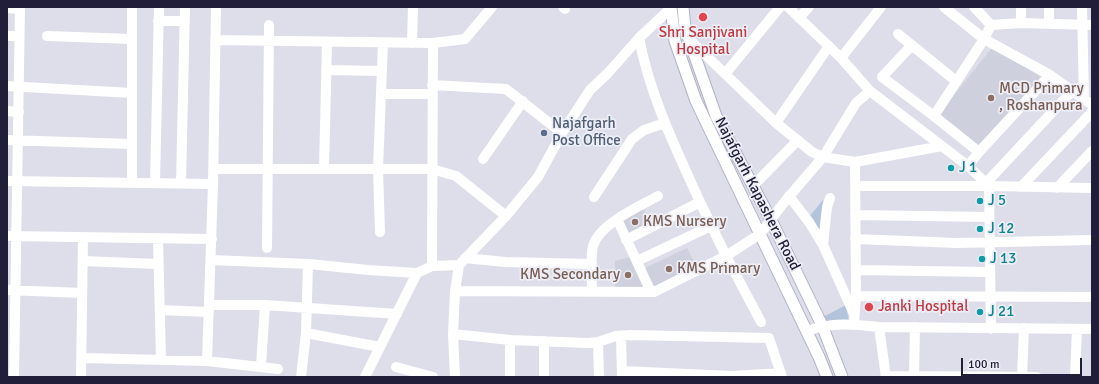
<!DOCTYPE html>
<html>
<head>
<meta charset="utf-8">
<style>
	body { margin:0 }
	#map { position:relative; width:1099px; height:384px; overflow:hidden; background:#dddeea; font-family:Signika,sans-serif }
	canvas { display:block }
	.frame { position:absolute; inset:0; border:8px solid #211e39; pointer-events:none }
	.scale { position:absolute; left:961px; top:358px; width:121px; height:18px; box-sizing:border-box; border:2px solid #211e39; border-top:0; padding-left:5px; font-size:12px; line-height:14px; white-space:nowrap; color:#211e39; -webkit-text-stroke:3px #edeef6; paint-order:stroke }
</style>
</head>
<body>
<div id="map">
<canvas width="1099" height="384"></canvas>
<div class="frame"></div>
<div class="scale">100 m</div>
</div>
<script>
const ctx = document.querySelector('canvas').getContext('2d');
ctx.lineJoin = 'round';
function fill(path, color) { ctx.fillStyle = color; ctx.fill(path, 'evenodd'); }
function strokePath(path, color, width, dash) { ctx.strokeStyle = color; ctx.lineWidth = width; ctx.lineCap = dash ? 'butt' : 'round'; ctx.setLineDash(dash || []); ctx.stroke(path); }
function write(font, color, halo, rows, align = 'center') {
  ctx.font = font + ' Signika,sans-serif'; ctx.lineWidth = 3.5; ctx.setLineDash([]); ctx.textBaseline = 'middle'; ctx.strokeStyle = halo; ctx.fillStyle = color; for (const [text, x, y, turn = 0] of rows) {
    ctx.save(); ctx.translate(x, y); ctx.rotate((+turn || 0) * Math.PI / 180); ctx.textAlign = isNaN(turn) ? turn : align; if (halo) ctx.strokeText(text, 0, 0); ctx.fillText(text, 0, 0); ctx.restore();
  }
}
const built = new Path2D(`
	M995,44L1047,82L982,151L938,115Z
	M643,209L652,225L627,238L619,218Z
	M687,248L697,268L652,291L641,270Z
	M630,257L649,289H615V261Z`);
const green = new Path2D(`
	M823,200L821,240L808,218Z
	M846,305L849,322L827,325L823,317Z`);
const minor = new Path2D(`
	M132,7V182
	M563,7L565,9
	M788,7L841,58L870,91
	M944,7L984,39L1050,75L1092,105
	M1049,7V24
	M1082,7L1084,99
	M7,8L19,9
	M799,18L809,7
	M158,21H184
	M1021,23V7
	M991,25L1021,23L1092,25
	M898,34L956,81
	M7,36H19
	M47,36L132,39
	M639,38C650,96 676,149 700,202
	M689,39L775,122L812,152L823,157L855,162L942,146
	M215,40L433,43L465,39L492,7
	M412,43L413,7
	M912,45L882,77L934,116L979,152
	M841,58L881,7
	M326,70L382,71
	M725,74L780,7
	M432,85L506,89L562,133
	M7,86L132,93
	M381,94H432
	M7,111L19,112
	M934,116L984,39L991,25L974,7
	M776,123L829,46
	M7,140L132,144
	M483,159L523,101
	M968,166L979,152L1050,75
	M213,169H432L456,176L506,216
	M324,169L327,42
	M7,181L213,184
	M155,183L159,7
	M181,183L185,7
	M986,183L1072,91
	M753,186L798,140
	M1021,187L1092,112
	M1057,188L1092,151
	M789,196L809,222L823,245L854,314
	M594,197L632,139L644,130L665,123
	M855,215L989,217
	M617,219L651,292
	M380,232L378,169L383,43
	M7,236L212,239
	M158,238L161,360
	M855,239L957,243L1092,240
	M626,240L700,202L726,256L761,322
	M823,245L827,207L830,198
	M267,248L269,25
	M465,258L505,262L592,264
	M211,260L309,264L368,270L417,273
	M83,261L158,264
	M637,261L711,226
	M432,266L433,43
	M856,270L990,272
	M7,290L82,293
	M455,291L654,292L726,256L760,234L786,200L823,157L856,103L870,91L968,166L989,186H856
	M592,292C592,278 590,260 593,246C599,224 640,206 658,196
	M856,296L1092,297
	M210,305H265L397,314
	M160,310L209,312
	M854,324L856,296L855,162
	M879,327L886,377
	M991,329L989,186L1092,188
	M807,331C831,322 854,324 879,327L1092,329
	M306,333L380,347
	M453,334L510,340L588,343L598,342L616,336L630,335L769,338L782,377
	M621,336L622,377
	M544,341V377
	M598,342L599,377
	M82,358L207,361L278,369
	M207,361L213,184L216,7
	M261,366L265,305
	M396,367L433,377
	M622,371L732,376L781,373
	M886,376L1037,377
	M914,376L915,327
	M14,377L20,7
	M81,377L83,237
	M301,377L306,333L308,264
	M365,377L417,273L432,266L459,265
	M455,377L453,334L455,291L459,265L506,216L538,177L562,133L590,90L608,73L639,38L671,8
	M510,377V340
	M1022,377L1024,328
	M1075,377L1077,329`);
const secondary = new Path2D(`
	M671,7L675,41L696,101L819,357L827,377
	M683,7L685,28L716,116L771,220L822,325L842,377`);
const markers = [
	[703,17,5,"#e0444e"],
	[991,98,4,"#8d6e63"],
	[544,133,4,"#5c6f8a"],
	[951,168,4,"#0f9aa8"],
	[980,201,4,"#0f9aa8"],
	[635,222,4,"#8d6e63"],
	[980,229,4,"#0f9aa8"],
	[982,259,4,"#0f9aa8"],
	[669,269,4,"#8d6e63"],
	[628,275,4,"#8d6e63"],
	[869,307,5,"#e0444e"],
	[980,312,4,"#0f9aa8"]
];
const healthNames = [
	["Shri Sanjivani",703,33],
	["Hospital",703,50],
	["Janki Hospital",878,307,"left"]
];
const educationNames = [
	["MCD Primary",999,89],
	[", Roshanpura",999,106],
	["KMS Nursery",643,222],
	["KMS Primary",677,269],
	["KMS Secondary",620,275,"right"]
];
const serviceNames = [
	["Najafgarh",552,124],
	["Post Office",552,141]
];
const cultureNames = [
	["J 1",959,168],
	["J 5",988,201],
	["J 12",988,229],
	["J 13",990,259],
	["J 21",988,312]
];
const streetNames = [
	["Najafgarh Kapashera Road",757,194,63]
];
fill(built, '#ced0dd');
fill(green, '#b4c3dc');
strokePath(secondary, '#b0b0ca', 13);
strokePath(minor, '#fff', 10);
strokePath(secondary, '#fff', 11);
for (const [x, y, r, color] of markers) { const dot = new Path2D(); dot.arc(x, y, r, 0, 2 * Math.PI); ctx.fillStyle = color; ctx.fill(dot); strokePath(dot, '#edeef6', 1.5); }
write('15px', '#be3a42', '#edeef6', healthNames);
write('15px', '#785e54', '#edeef6', educationNames, 'left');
write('15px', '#4e5e75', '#edeef6', serviceNames, 'left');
write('15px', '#0d838f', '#edeef6', cultureNames, 'left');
write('15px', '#211e39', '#edeef6', streetNames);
</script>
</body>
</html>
